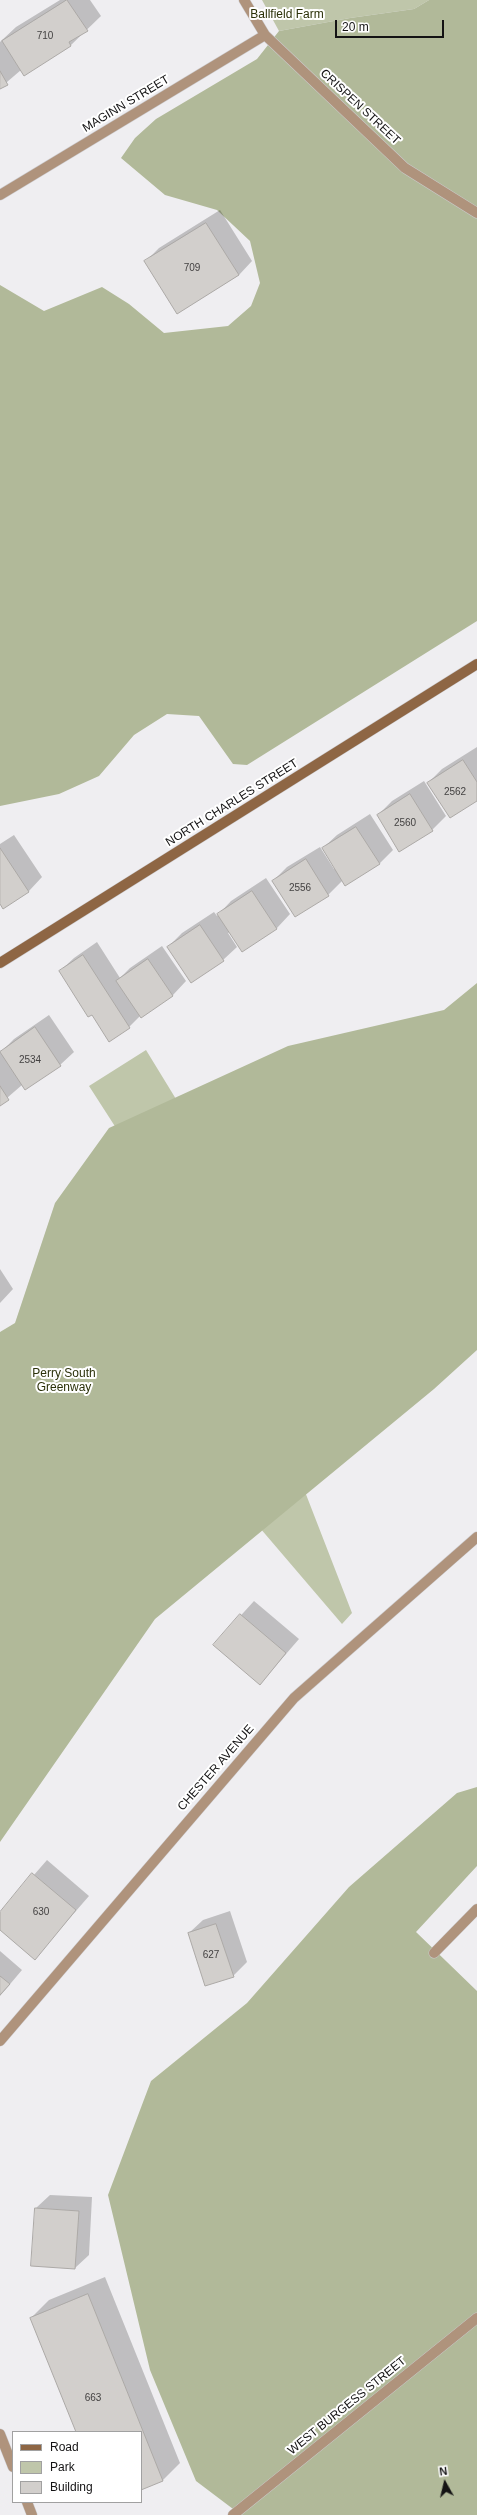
<!DOCTYPE html>
<html>
<head>
<meta charset="utf-8">
<style>
	body { margin:0 }
	#map { position:relative; width:477px; height:2515px; overflow:hidden; background:#efeef1; font-family:Helvetica,sans-serif }
	canvas { display:block }
	.legend { position:absolute; left:12px; top:2431px; width:130px; height:72px; box-sizing:border-box; background:#fff; border:1px solid #a1a1a1; margin:0; padding:5px 7px; list-style:none; font-size:12px; color:#141314 }
	.legend li { display:flex; align-items:center; gap:8px; height:20px }
	.legend b { width:20px; border:1px solid #a1a1a1 }
	.north { position:absolute; left:425px; top:2463px; width:40px; height:40px; -webkit-text-stroke:3px #fff; paint-order:stroke; rotate:352deg; font-size:11px; font-weight:700; line-height:16px; text-align:center; color:#141314 }
	.north::after { content:''; display:block; margin:auto; width:14px; height:18px; background:#141314; clip-path:polygon(50% 0,100% 100%,50% 72%,0 100%) }
	.scale { position:absolute; left:335px; top:20px; width:109px; height:18px; box-sizing:border-box; border:2px solid #141314; border-top:0; padding-left:5px; font-size:12px; line-height:14px; white-space:nowrap; color:#141314; -webkit-text-stroke:3px #fff; paint-order:stroke }
</style>
</head>
<body>
<div id="map">
<canvas width="477" height="2515"></canvas>
<ul class="legend">
<li><b style="height:5px;background:#8e6644"></b>Road</li>
<li><b style="height:11px;background:#bfc6aa"></b>Park</li>
<li><b style="height:11px;background:#d2cfcc"></b>Building</li>
</ul>
<div class="north">N</div>
<div class="scale">20 m</div>
</div>
<script>
const ctx = document.querySelector('canvas').getContext('2d');
ctx.lineJoin = 'round';
function fill(path, color) { ctx.fillStyle = color; ctx.fill(path, 'evenodd'); }
function strokePath(path, color, width, dash) { ctx.strokeStyle = color; ctx.lineWidth = width; ctx.lineCap = dash ? 'butt' : 'round'; ctx.setLineDash(dash || []); ctx.stroke(path); }
function write(font, color, halo, rows, align = 'center') {
  ctx.font = font + ' Helvetica,sans-serif'; ctx.lineWidth = 4; ctx.setLineDash([]); ctx.textBaseline = 'middle'; ctx.strokeStyle = halo; ctx.fillStyle = color; for (const [text, x, y, turn = 0] of rows) {
    ctx.save(); ctx.translate(x, y); ctx.rotate((+turn || 0) * Math.PI / 180); ctx.textAlign = isNaN(turn) ? turn : align; if (halo) ctx.strokeText(text, 0, 0); ctx.fillText(text, 0, 0); ctx.restore();
  }
}
const green = new Path2D(`
	M262,0H429L414,9L350,18L279,31Z
	M146,1050L209,1153L154,1187L89,1086Z
	M257,1368L352,1613L342,1624L172,1425Z`);
const forest = new Path2D(`
	M429,0H477V621L247,765L233,764L199,716L167,714L134,735L99,776L59,794L0,806V285L44,311L102,287L129,304L164,333L228,326L251,306L260,283L250,241L217,210L165,195L121,158L135,138L156,119L257,59L279,31L350,18L414,9Z
	M477,983V1350L434,1389L155,1619L0,1842V1332L15,1323L55,1203L109,1128L288,1046L444,1010Z
	M477,1787V1866L416,1932L477,1991V2515H241L196,2481L150,2370L108,2195L151,2081L247,2003L349,1887L457,1793Z`);
const shadow = new Path2D(`
	M60,0H90L101,16L71,45L24,75L21,70L0,88V42L16,27Z
	M220,210L252,261L239,275L178,313L146,261L159,248Z
	M477,747V799L428,783L442,769Z
	M424,781L446,816L432,830L400,850L378,815L392,801Z
	M370,814L393,850L379,864L343,880L328,895L273,881L287,867L320,847L334,869L336,868L323,848L337,835Z
	M14,835L42,877L29,891L3,907L0,904V844Z
	M266,878L290,914L277,928L242,951L230,932L228,933L237,947L223,960L168,947L182,933L214,912L217,916L231,901Z
	M97,942L120,978L130,968L162,946L186,981L173,995L140,1016L129,1027L92,1013L60,971L74,958Z
	M49,1015L74,1052L60,1065L22,1085L0,1104V1050L1,1052L14,1039Z
	M0,1269L13,1289L0,1303Z
	M254,1601L299,1639L260,1684L214,1645Z
	M47,1860L89,1896L35,1958L0,1929V1914Z
	M230,1911L247,1962L233,1976L189,1933L203,1920Z
	M0,1951L22,1970L0,1996Z
	M50,2195L92,2197L89,2255L75,2268L36,2208Z
	M105,2277L180,2463L162,2481L141,2489V2432H77L31,2318L49,2300Z`);
const building = new Path2D(`
	M67,0L88,31L69,42L71,46L24,76L2,41Z
	M0,71L8,85L0,89Z
	M206,223L239,275L177,314L144,261Z
	M463,760L477,782V801L450,818L427,783Z
	M410,794L433,831L399,852L377,815Z
	M356,827L380,864L345,886L322,848Z
	M0,848L29,892L3,909L0,904Z
	M306,859L329,896L295,917L272,881Z
	M252,891L277,929L242,952L217,914Z
	M200,925L224,961L191,983L167,947Z
	M83,955L130,1028L109,1042L92,1015L88,1017L59,971Z
	M148,959L173,996L141,1018L116,981Z
	M35,1027L61,1066L25,1090L0,1052Z
	M0,1086L9,1100L0,1106Z
	M240,1614L286,1653L260,1685L213,1645Z
	M32,1873L76,1910L35,1960L0,1930V1912Z
	M216,1924L234,1977L205,1986L188,1933Z
	M0,1976L10,1984L0,1995Z
	M35,2208L79,2211L75,2269L31,2266Z
	M88,2294L163,2481L141,2490V2432H76L30,2318Z`);
const street = new Path2D(`
	M244,0L265,35L405,168L477,213
	M0,195L265,35
	M434,1953L477,1909
	M0,2041L294,1698L477,1537
	M0,2434L13,2467
	M27,2502L32,2515
	M233,2515L477,2318`);
const secondary = new Path2D(`
	M0,963L477,664`);
const numberNames = [
	["710",45,36],
	["709",192,268],
	["2562",455,792],
	["2560",405,823],
	["2556",300,888],
	["2534",30,1060],
	["630",41,1912],
	["627",211,1955],
	["663",93,2398]
];
const parkNames = [
	["Ballfield Farm",287,15],
	["Perry South",64,1374],
	["Greenway",64,1388]
];
const streetNames = [
	["MAGINN STREET",126,104,-31],
	["CRISPEN STREET",360,107,43],
	["NORTH CHARLES STREET",232,803,-32],
	["CHESTER AVENUE",216,1768,-49],
	["WEST BURGESS STREET",347,2406,-39]
];
fill(green, '#bfc6aa');
fill(forest, '#b1b999');
fill(shadow, '#0003');
fill(building, '#d2cfcc');
strokePath(building, '#aca9a6', 1);
strokePath(street, '#cccbce', 11);
strokePath(secondary, '#cccbce', 11);
strokePath(street, '#af937c', 10);
strokePath(secondary, '#8e6644', 10);
write('10px', '#444242', null, numberNames);
write('12px', '#2b3109', '#fff', parkNames);
write('12px', '#141314', '#fff', streetNames);
</script>
</body>
</html>
